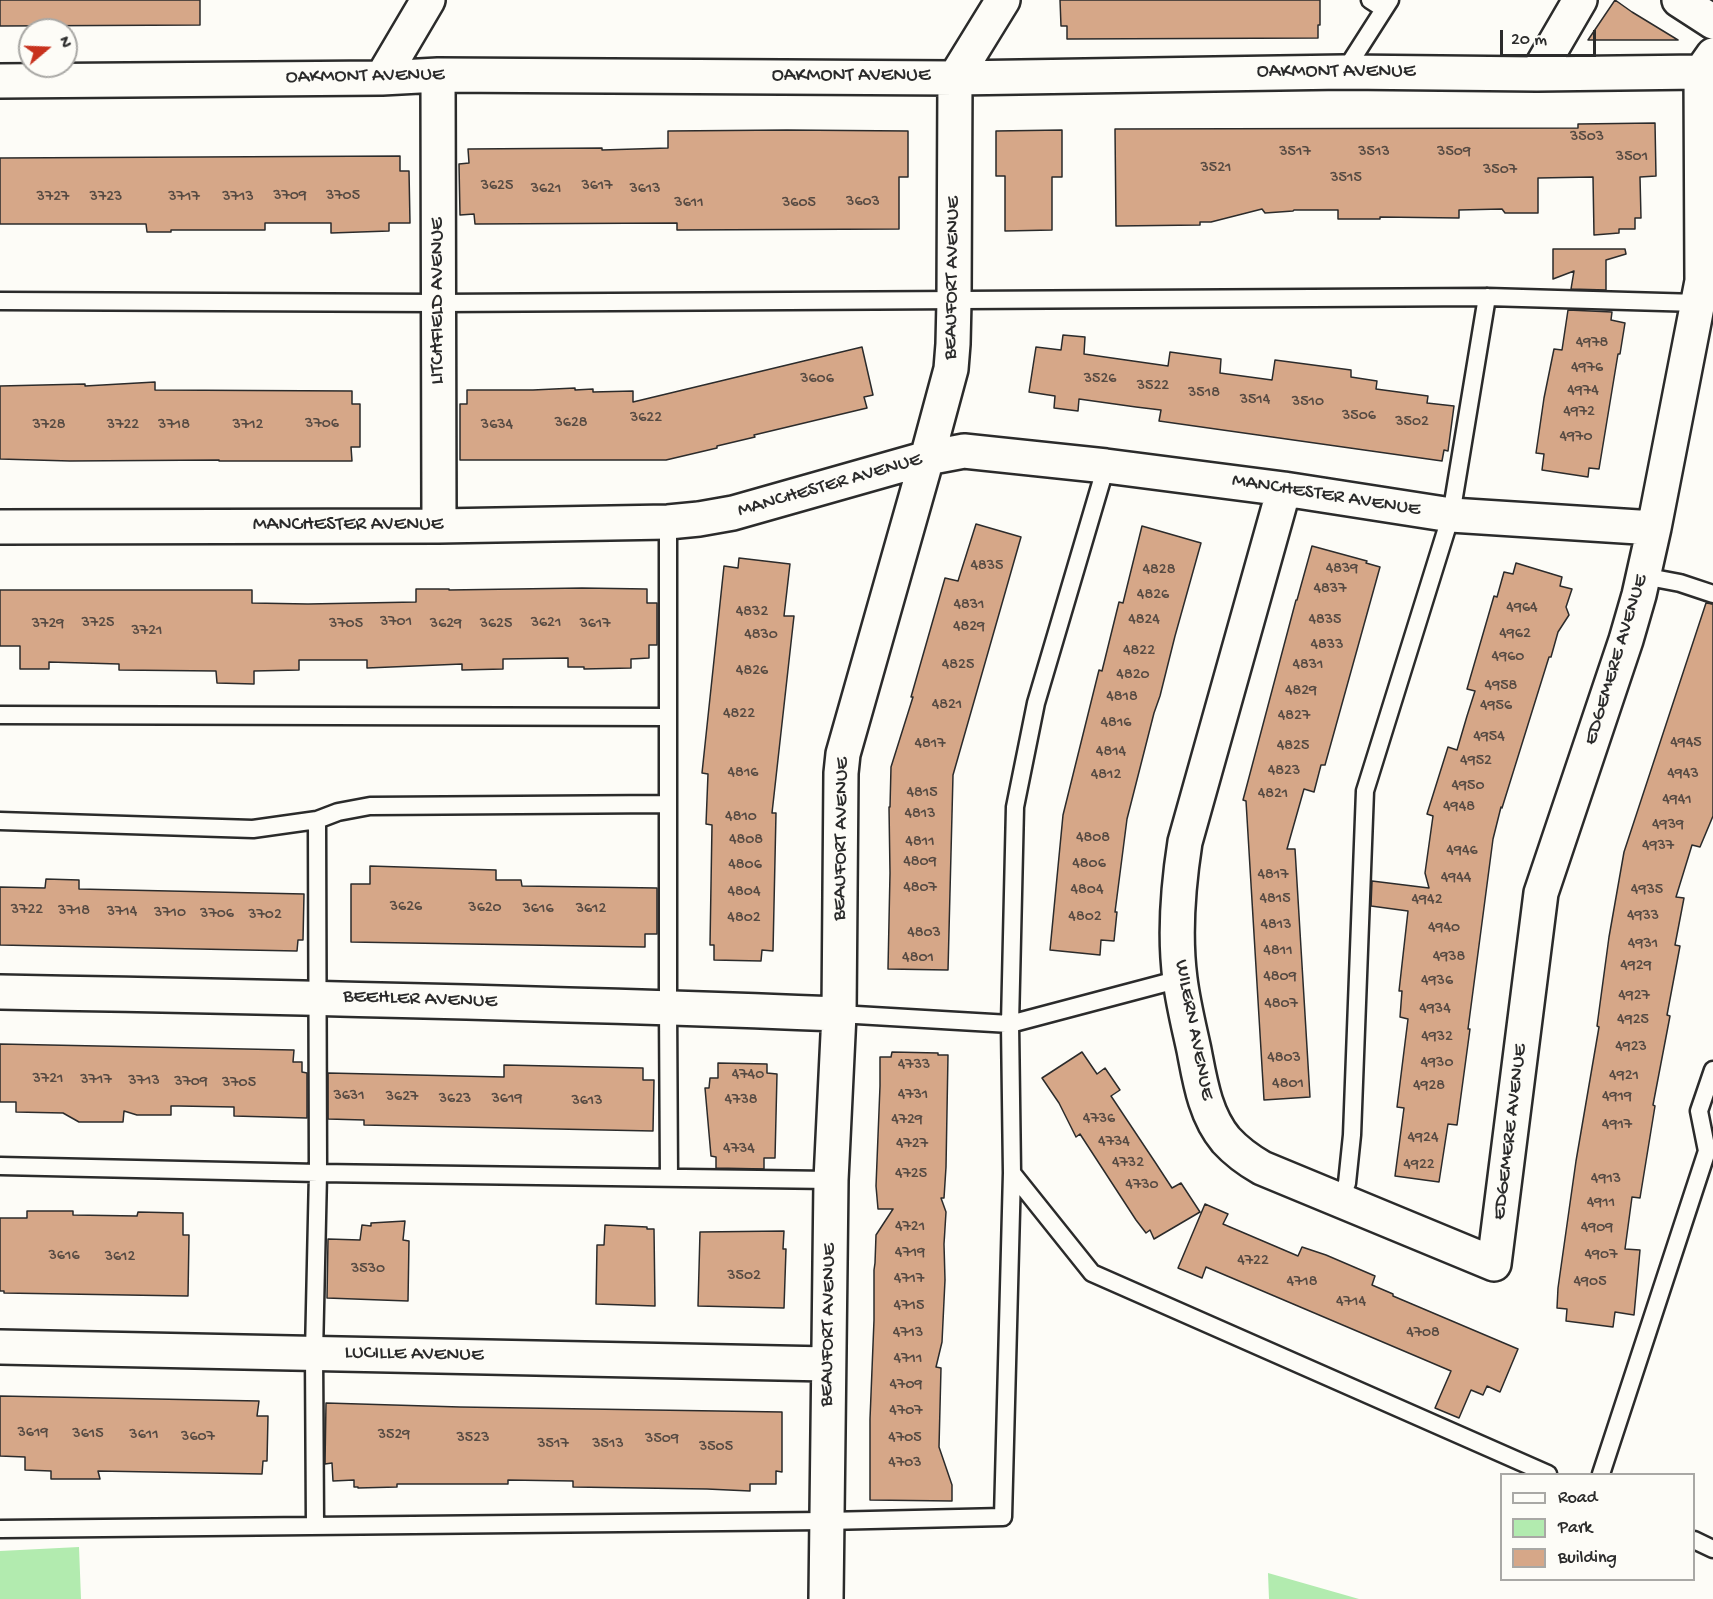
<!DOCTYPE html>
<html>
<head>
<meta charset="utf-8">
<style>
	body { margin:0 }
	#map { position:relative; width:1713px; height:1599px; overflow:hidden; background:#fdfcf7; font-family:"Gochi Hand",sans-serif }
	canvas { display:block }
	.legend { position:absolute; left:1500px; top:1473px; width:195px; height:108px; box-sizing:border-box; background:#fdfcf7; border:2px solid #a9a8a5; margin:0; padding:8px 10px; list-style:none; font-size:18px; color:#2b2b2b }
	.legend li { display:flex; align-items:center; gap:12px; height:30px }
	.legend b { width:30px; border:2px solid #a9a8a5 }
	.north { position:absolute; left:18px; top:18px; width:60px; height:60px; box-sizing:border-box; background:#fdfcf7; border:2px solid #a9a8a5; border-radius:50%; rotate:71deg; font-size:16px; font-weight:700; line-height:24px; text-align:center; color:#2b2b2b }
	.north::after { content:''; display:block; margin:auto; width:21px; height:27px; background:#c8321e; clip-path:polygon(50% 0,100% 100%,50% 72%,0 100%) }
	.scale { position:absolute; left:1500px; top:30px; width:96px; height:27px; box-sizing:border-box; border:3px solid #2b2b2b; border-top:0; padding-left:8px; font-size:18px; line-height:21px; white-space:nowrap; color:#2b2b2b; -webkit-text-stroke:4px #fdfcf7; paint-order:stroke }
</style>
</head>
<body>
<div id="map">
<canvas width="1713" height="1599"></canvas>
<ul class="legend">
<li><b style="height:8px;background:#fdfcf7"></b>Road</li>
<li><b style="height:16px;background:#b2ebaf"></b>Park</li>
<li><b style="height:16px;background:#d6a788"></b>Building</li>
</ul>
<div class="north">N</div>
<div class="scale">20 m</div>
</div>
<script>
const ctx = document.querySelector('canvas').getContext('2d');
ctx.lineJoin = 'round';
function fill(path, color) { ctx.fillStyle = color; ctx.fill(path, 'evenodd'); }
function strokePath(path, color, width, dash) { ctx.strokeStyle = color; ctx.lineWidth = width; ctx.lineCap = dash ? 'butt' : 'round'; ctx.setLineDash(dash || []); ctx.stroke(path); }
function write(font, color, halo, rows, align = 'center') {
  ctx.font = font + ' "Gochi Hand",sans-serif'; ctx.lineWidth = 5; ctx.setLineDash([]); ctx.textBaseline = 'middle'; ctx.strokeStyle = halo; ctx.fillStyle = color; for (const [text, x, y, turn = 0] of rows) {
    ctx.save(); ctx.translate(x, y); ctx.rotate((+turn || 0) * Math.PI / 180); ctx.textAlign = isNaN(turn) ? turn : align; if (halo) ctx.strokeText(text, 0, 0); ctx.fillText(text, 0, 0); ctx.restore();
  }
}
const green = new Path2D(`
	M79,1547L81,1599H0V1551Z
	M1268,1573L1359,1599H1269Z`);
const building = new Path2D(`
	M0,0H200V25L0,26Z
	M1060,0H1320V25H1318V38L1067,39V26H1061Z
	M1615,0L1632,12L1678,40H1588Z
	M1655,123L1656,176L1640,177L1641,218H1635V229H1619V233L1594,235L1593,177L1538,178V213H1505L1502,209L1459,210V218L1380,217V219H1338V210H1294L1293,211L1265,213L1262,209L1211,222H1200V225L1116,226L1115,129L1578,128V124Z
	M787,130L908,131V177H899V229L677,230V223L475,224L474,214L460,215L459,164L469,163L468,149L602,148V150L668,148V131Z
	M1062,130V177H1052V230L1005,231V176H996V131Z
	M400,156V171H409L410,223H389V231L331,233V223H265V230H171V232H147L146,224H0V158Z
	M1553,249H1625L1626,254L1606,260V290L1571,289L1574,271L1553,279Z
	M1568,310L1612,312L1611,320L1625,323L1620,354H1618L1599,469L1589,468L1588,477L1542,470L1544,454L1536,453L1544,398L1554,349L1562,350Z
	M1063,335L1085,337L1084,354L1168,366L1170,352L1221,359L1220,373L1272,380L1275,360L1351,370V377L1377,381L1376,389L1428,396L1427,403L1454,406L1448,451L1444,450L1442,461L1159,421L1161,410L1136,407L1079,399L1078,411L1054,408L1055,396L1029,392L1036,347L1061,350Z
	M862,347L873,395L864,397L867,408L754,435L755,437L717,446V448L666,460H460V404H467V390H533L575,388V390L593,389V392L633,391V402Z
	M155,382V390L352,391V404H360V447H351L352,461H219V460L70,461L0,459V386L85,384V386Z
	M976,524L1021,537L953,775L948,970L888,969L890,873L889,807H890L891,767L913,697H911L945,578L958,581Z
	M1142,526L1201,543L1175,636L1160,696L1154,713L1127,819L1115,912H1117L1114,941L1101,940L1100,955L1050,950L1063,815L1099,670L1102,671L1119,602L1123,603Z
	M1312,546L1367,561L1366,563L1380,567L1325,765H1321L1314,792L1304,789L1287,849H1295L1310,1097L1264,1100L1246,801L1243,800L1296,600H1297Z
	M739,558L790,564L784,616H794L772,813H776L773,951L762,950L761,961L714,960V945H710L712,825L706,824L708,774L702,773L724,566L738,568Z
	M1516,563L1562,577L1560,586L1572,589L1566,607L1569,615L1558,632L1551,657H1549L1502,808L1501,807L1493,839L1468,1029H1470L1457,1125L1448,1124L1439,1182L1395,1176L1404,1108L1397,1107L1408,1019L1400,1017L1402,991H1399L1408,911L1371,906L1372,881L1429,888L1425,873L1433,816L1427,814L1448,747L1457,750L1467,716L1475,691L1467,689L1494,596L1497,597L1504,572L1513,574Z
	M582,588L647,589V603H657V645H649V658L631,659V668L584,669V667H568V658L503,659V669L462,670V664L367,668V660H299V670L254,671V684L217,683L216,671L119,670V664L49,662V669H20V646H0V590H252V603L308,604L416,602V589H449V590Z
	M1706,603L1713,604V816L1700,847L1692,845L1676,897L1684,898L1675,945L1680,946L1667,1015L1670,1016L1653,1105L1655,1106L1640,1198L1632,1197L1625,1249L1640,1250L1634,1315L1615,1312L1613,1327L1566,1321L1567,1309L1557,1308L1558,1288L1576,1161L1599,1027L1597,1026L1609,937L1624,852Z
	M370,866L496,870V880H521L522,886L657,888V934H645V947L351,942V884H370Z
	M46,879L79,880V889L304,894L303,940H298L297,951L0,945V887L45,888Z
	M0,1044L294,1050L293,1062H302V1072L307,1073V1118L234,1116V1107L179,1106H171V1115H137L124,1111L123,1122H79L63,1113L16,1112V1102H0Z
	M892,1052L938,1053V1055H948L946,1167L944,1198H941L946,1212L944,1244L945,1280L942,1342L936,1367L941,1368L939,1447L952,1485V1501L870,1500V1419L874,1320V1270L875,1263L876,1235L893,1209H878L876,1186L880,1086V1057H891Z
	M1082,1052L1097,1074L1105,1068L1120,1090L1111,1096L1155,1162L1172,1188L1181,1183L1200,1212L1154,1239L1150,1230L1146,1233L1136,1220L1080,1134L1076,1137L1059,1103L1042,1078Z
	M718,1063L767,1064V1073L777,1074L775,1158H764V1169L716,1168V1157L711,1156L705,1088H709L710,1078H718Z
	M504,1065L643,1068V1080H654L653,1131L364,1125V1120L328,1119V1073L504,1077Z
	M1205,1204L1228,1214L1223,1224L1298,1256L1302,1247L1326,1255L1375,1276L1372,1285L1393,1294V1296L1518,1349L1500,1392L1487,1386L1483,1395L1471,1390L1459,1418L1435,1408L1451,1371L1206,1267L1202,1278L1178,1268Z
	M27,1211H73V1215L137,1216L138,1212L183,1213V1235H189L188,1296L4,1293V1291H0V1218H27Z
	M405,1221L403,1240L409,1241L408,1301L327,1298L328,1239L360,1240L362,1225L371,1226V1223Z
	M605,1225L647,1227V1229H654L655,1306L596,1304L597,1245H604Z
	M784,1231L783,1249H786L784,1308L698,1306L700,1232Z
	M0,1396L259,1401L257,1416H268L267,1461H263L262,1474L98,1471L100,1479H51V1471L25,1470V1457L0,1456Z
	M326,1403L460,1407L782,1412V1472L776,1471V1484H750V1491L707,1489L573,1487V1481L508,1480V1484H397V1487L358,1488V1487H354V1480L333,1481L332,1463L325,1464Z`);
const lane = new Path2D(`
	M1370,0L1384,9
	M1344,72L1390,0
	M0,301L438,303L1487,297L1698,303
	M668,522V1007L669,1178
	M1643,576L1680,583L1713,594
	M0,715L668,717
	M0,821L253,829L317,820L338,812L370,806L668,804
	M839,1014L1010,1024L1180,979
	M0,1166L318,1173L831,1180
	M1012,1173L1092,1273L1548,1474
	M1340,1199L1347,1183L1352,1135L1365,791L1451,515L1487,297
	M1601,1474L1707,1151L1699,1111L1713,1070
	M315,1526L314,1353L318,1173L317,820
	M0,1529L826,1521L1003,1517L1012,1173L1010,1024L1015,807L1036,703L1106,466
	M1694,1540L1713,1549`);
const street = new Path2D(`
	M1679,0L1713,22
	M1537,74L1580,0
	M438,75L439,526
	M382,78L428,0
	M0,81L382,78L438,75L955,78L1344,72L1537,74L1701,72
	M1284,489L1185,842C1178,887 1174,933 1180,979C1183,1003 1189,1027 1194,1050C1200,1081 1205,1115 1226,1140C1237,1152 1248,1160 1262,1168L1494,1264L1541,893L1626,640L1639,595L1654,528L1702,281L1701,72L1713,55
	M0,527L439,526L668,522L699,519L733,513L927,458L964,451L1106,466L1284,489L1451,515L1654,528
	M0,992C280,997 560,1003 839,1014
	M0,1347L828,1364
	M826,1599L831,1180L839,1014L841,773L843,754L927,458L951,369L953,344L954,301L955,78L1003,0`);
const numberNames = [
	["3503",1587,138],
	["3517",1295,153],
	["3513",1374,153],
	["3509",1454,153],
	["3501",1632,158],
	["3521",1216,169],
	["3507",1500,171],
	["3515",1346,179],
	["3625",497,187],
	["3617",597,187],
	["3621",546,190],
	["3613",645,190],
	["3709",290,197],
	["3705",343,197],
	["3727",53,198],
	["3723",106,198],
	["3717",184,198],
	["3713",238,198],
	["3603",863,203],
	["3611",689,204],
	["3605",799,204],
	["4978",1592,344],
	["4976",1587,369],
	["3606",817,380],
	["3526",1100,380],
	["3522",1153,387],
	["4974",1583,392],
	["3518",1204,394],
	["3514",1255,401],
	["3510",1308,403],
	["4972",1579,413],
	["3506",1359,417],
	["3622",646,419],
	["3502",1412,423],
	["3628",571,424],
	["3706",322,425],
	["3728",49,426],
	["3722",123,426],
	["3718",174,426],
	["3712",248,426],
	["3634",497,426],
	["4970",1576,438],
	["4835",987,567],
	["4839",1342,570],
	["4828",1159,571],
	["4837",1330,590],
	["4826",1153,596],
	["4831",969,606],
	["4964",1522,609],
	["4832",752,613],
	["4824",1144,621],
	["4835",1325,621],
	["3701",396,623],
	["3725",98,624],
	["3621",546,624],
	["3729",48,625],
	["3705",346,625],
	["3629",446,625],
	["3625",496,625],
	["3617",595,625],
	["4829",969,628],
	["3721",147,632],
	["4962",1515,635],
	["4830",761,636],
	["4833",1327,646],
	["4822",1139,652],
	["4960",1508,658],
	["4825",958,666],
	["4831",1308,666],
	["4826",752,672],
	["4820",1133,676],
	["4958",1501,687],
	["4829",1301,692],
	["4818",1122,698],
	["4821",947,706],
	["4956",1496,707],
	["4822",739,715],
	["4827",1294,717],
	["4816",1116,724],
	["4954",1489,738],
	["4945",1686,744],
	["4817",930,745],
	["4825",1293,747],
	["4814",1111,753],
	["4952",1476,762],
	["4823",1284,772],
	["4816",743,774],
	["4943",1683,775],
	["4812",1106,776],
	["4950",1468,787],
	["4815",922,794],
	["4821",1273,795],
	["4941",1677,801],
	["4948",1459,808],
	["4813",920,815],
	["4810",741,818],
	["4939",1668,826],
	["4808",1093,839],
	["4808",746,841],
	["4811",920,843],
	["4937",1658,847],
	["4946",1462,852],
	["4809",920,863],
	["4806",1089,865],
	["4806",745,866],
	["4817",1273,876],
	["4944",1456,879],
	["4807",920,889],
	["4804",1087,891],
	["4935",1647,891],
	["4804",744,893],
	["4815",1275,900],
	["4942",1427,901],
	["3626",406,908],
	["3620",485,909],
	["3616",538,910],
	["3612",591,910],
	["3722",27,911],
	["3718",74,912],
	["3714",122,913],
	["3710",170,914],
	["3706",217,915],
	["3702",265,916],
	["4933",1643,917],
	["4802",1085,918],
	["4802",744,919],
	["4813",1276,926],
	["4940",1444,929],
	["4803",924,934],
	["4931",1643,945],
	["4811",1278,952],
	["4938",1449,958],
	["4801",918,959],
	["4929",1636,967],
	["4809",1280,978],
	["4936",1437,982],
	["4927",1634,997],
	["4807",1281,1005],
	["4934",1435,1010],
	["4925",1633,1021],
	["4932",1437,1038],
	["4923",1631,1048],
	["4803",1284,1059],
	["4930",1437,1064],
	["4733",914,1066],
	["4740",748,1076],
	["4921",1624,1077],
	["3721",48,1080],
	["3717",96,1081],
	["3713",144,1082],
	["3709",191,1083],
	["3705",239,1084],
	["4801",1288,1085],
	["4928",1429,1087],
	["4731",913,1096],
	["3631",349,1097],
	["3627",402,1098],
	["4919",1617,1098],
	["3623",455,1100],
	["3619",507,1100],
	["4738",741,1101],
	["3613",587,1102],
	["4736",1099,1120],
	["4729",907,1121],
	["4917",1617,1126],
	["4924",1423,1139],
	["4734",1114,1143],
	["4727",912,1145],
	["4734",739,1150],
	["4732",1128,1164],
	["4922",1419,1166],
	["4725",911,1175],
	["4913",1606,1180],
	["4730",1142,1186],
	["4911",1601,1204],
	["4721",910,1228],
	["4909",1597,1229],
	["4719",910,1254],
	["4907",1601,1256],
	["3616",64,1257],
	["3612",120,1258],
	["4722",1253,1262],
	["3530",368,1270],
	["3502",744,1277],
	["4717",909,1280],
	["4718",1302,1283],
	["4905",1590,1283],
	["4714",1351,1303],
	["4715",909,1307],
	["4713",908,1334],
	["4708",1423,1334],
	["4711",908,1360],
	["4709",906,1386],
	["4707",906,1412],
	["3619",33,1434],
	["3615",88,1435],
	["3611",144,1436],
	["3529",394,1436],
	["3607",198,1438],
	["3523",473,1439],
	["4705",905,1439],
	["3509",662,1440],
	["3517",553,1445],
	["3513",608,1445],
	["3505",716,1448],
	["4703",905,1464]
];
const streetNames = [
	["OAKMONT AVENUE",1336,73],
	["OAKMONT AVENUE",365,77,-1],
	["OAKMONT AVENUE",851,77],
	["BEAUFORT AVENUE",953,278,-89],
	["LITCHFIELD AVENUE",439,301,-90],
	["MANCHESTER AVENUE",830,486,-16],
	["MANCHESTER AVENUE",1326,496,9],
	["MANCHESTER AVENUE",348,526],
	["EDGEMERE AVENUE",1617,660,-73],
	["BEAUFORT AVENUE",842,839,-89],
	["BEEHLER AVENUE",420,1000,2],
	["WILERN AVENUE",1193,1030,79],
	["EDGEMERE AVENUE",1511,1132,-83],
	["BEAUFORT AVENUE",829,1325,-89],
	["LUCILLE AVENUE",414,1355,1]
];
fill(green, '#b2ebaf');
fill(building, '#d6a788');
strokePath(building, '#2b2b2b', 1.5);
strokePath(lane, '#2b2b2b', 21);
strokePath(street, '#2b2b2b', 38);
strokePath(lane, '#fdfcf7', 16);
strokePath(street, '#fdfcf7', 33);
write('16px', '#564a42', null, numberNames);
write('20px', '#2b2b2b', '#fdfcf7', streetNames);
</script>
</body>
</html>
